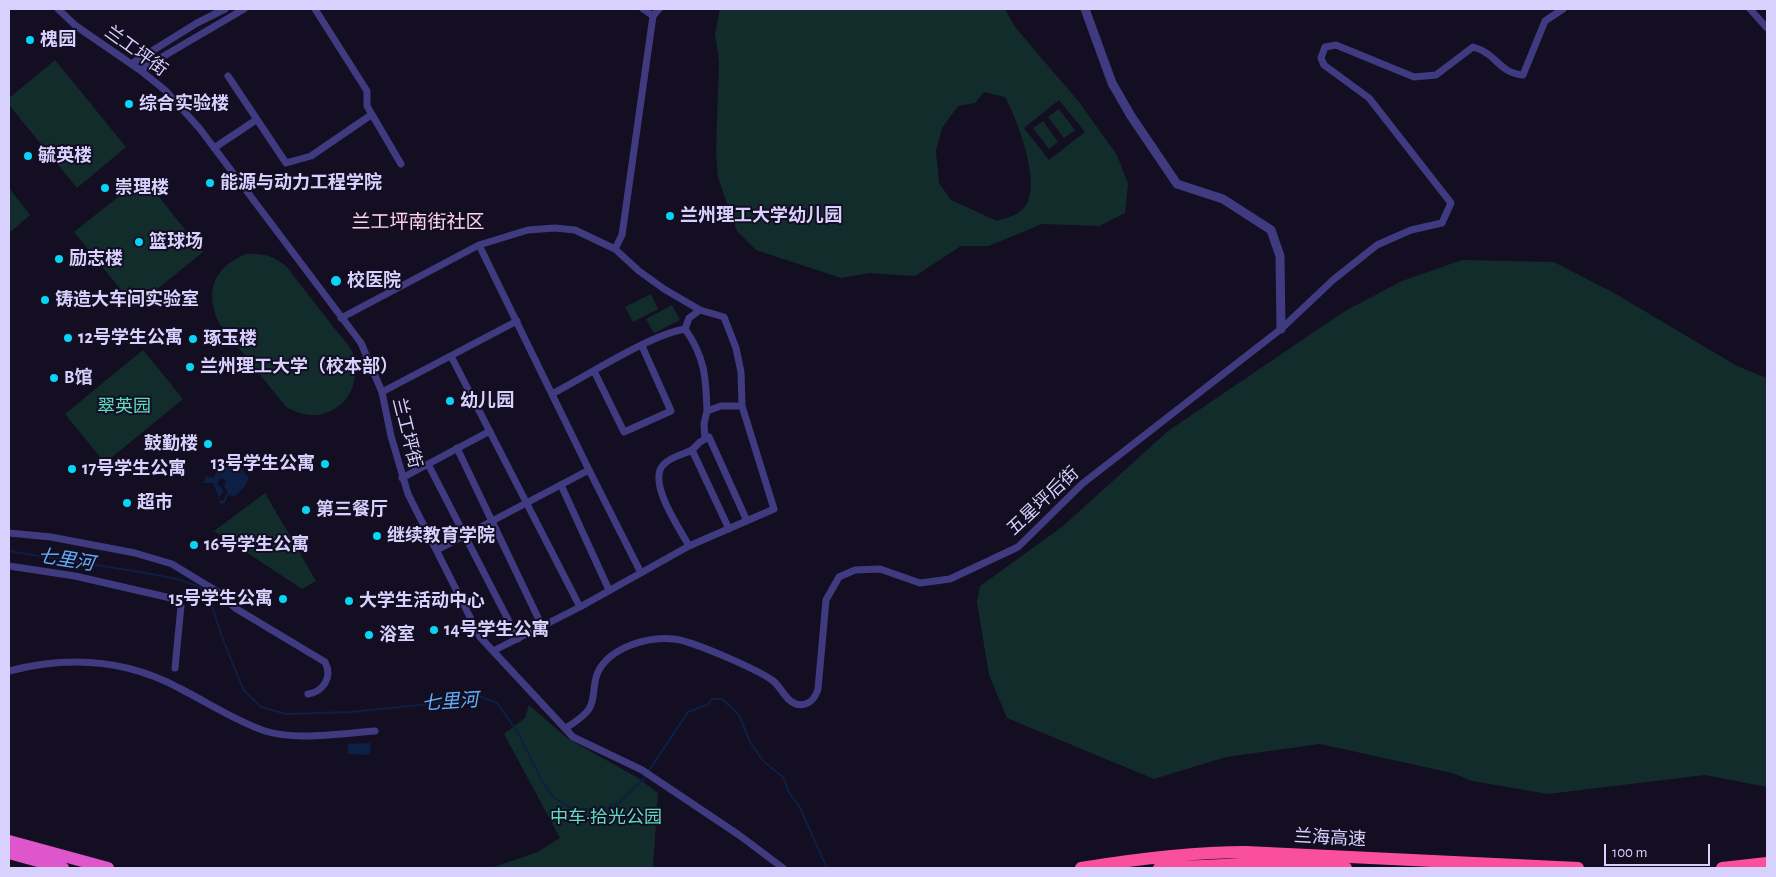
<!DOCTYPE html>
<html>
<head>
<meta charset="utf-8">
<style>
	body { margin:0 }
	#map { position:relative; width:1776px; height:877px; overflow:hidden; background:#130e22; font-family:"Alegreya Sans",sans-serif }
	canvas { display:block }
	.frame { position:absolute; inset:0; border:10px solid #d8d1fe; pointer-events:none }
	.scale { position:absolute; left:1604px; top:844px; width:106px; height:22px; box-sizing:border-box; border:2px solid #d8d1fe; border-top:0; padding-left:6px; font-size:15px; line-height:18px; white-space:nowrap; color:#d8d1fe; -webkit-text-stroke:4px #130e22; paint-order:stroke }
</style>
</head>
<body>
<div id="map">
<canvas width="1776" height="877"></canvas>
<div class="frame"></div>
<div class="scale">100 m</div>
</div>
<script>
const ctx = document.querySelector('canvas').getContext('2d');
ctx.lineJoin = 'round';
function fill(path, color) { ctx.fillStyle = color; ctx.fill(path, 'evenodd'); }
function strokePath(path, color, width, dash) { ctx.strokeStyle = color; ctx.lineWidth = width; ctx.lineCap = dash ? 'butt' : 'round'; ctx.setLineDash(dash || []); ctx.stroke(path); }
function write(font, color, halo, rows, align = 'center') {
  ctx.font = font + ' "Alegreya Sans","Noto Sans SC",sans-serif'; ctx.lineWidth = 4; ctx.setLineDash([]); ctx.textBaseline = 'middle'; ctx.strokeStyle = halo; ctx.fillStyle = color; for (const [text, x, y, turn = 0] of rows) {
    ctx.save(); ctx.translate(x, y); ctx.rotate((+turn || 0) * Math.PI / 180); ctx.textAlign = isNaN(turn) ? turn : align; if (halo) ctx.strokeText(text, 0, 0); ctx.fillText(text, 0, 0); ctx.restore();
  }
}
const green = new Path2D(`
	M720,9H1005L1015,27L1079,102L1117,155L1128,184L1125,213L1099,226L1042,224L989,246H961L915,276L869,273L841,278L756,250L737,231L718,178L716,152L719,61L715,34ZM984,92L1005,97C1017,119 1039,177 1028,201C1022,215 1009,217 997,221L951,200L939,183L936,151L942,128L958,106L975,103ZM1059,100L1085,132L1049,160L1024,128Z
	M55,60L126,147L77,188L9,105V98Z
	M1059,109L1075,130L1064,138L1048,117Z
	M1043,121L1058,142L1049,149L1033,128Z
	M143,177L203,252L135,307L74,232Z
	M9,188L30,215L9,233Z
	M246,254C263,253 273,256 286,266C302,287 319,308 335,329C341,337 350,345 353,354C359,373 354,397 336,408C318,419 303,416 286,407L219,323C204,291 214,267 246,254Z
	M1462,260L1554,262L1614,293L1737,366L1767,378V787L1705,775L1548,794L1472,781L1452,773L1320,744L1226,757L1154,779L1007,718L989,675L977,602L980,586L1062,527L1168,431L1345,311L1402,281Z
	M651,294L658,309L633,322L625,307Z
	M672,305L680,320L654,333L646,319Z
	M143,350L183,399L105,463L65,414Z
	M265,493L316,581L302,589L214,531Z
	M529,705L567,738L638,778L658,793L653,868H491L538,852L560,838L504,734L525,718Z`);
const water = new Path2D(`
	M233,455L235,461L232,464L234,467L239,466L249,478L245,486L235,496L228,495L225,503L221,504L218,501L224,500L225,495L228,493L224,486L226,480L221,478L217,483L224,491L219,498L213,483H203L206,476L214,478L216,472H219Z
	M371,743L370,755L348,754V744Z`);
const stream = new Path2D(`
	M9,551L146,573L177,579L200,587L211,603L222,637L243,689L261,707L286,714L351,712L431,704L479,696L497,703L517,731L542,781L553,797L574,810L606,808L620,802L646,776
	M648,772L688,712L707,705L712,699H722L739,715L750,742L763,761L783,777L790,794L799,806L827,868`);
const minor = new Path2D(`
	M58,9L76,26L140,70L166,91L200,129L361,343L382,392L391,436L408,494L480,637L573,737L642,770L739,835L783,868
	M315,9L367,91V106L401,164
	M643,9L653,16
	M1750,9L1767,28
	M131,64L197,23L225,9
	M140,70L244,9
	M228,76L286,163L311,156L371,115
	M214,148L256,120
	M479,245L528,230L555,228L575,230L615,249L639,271L664,289L700,310L724,317L736,348L741,372L742,406L774,509L689,546L580,607L493,651
	M615,249L622,235L653,16L659,9
	M700,310L689,318L685,329C705,357 706,378 707,411
	M341,318L479,245L589,470L437,550
	M451,356L580,607
	M594,371L624,432L671,411L642,346
	M382,392L517,321
	M552,394C587,376 649,335 685,329
	M705,439L704,424L707,411L721,406H742
	M457,448L542,626
	M692,450L700,442L709,437L747,521
	M428,464L518,639
	M589,470L641,573
	M402,478L490,431
	M561,485L609,590
	M9,533L51,537L135,553L172,564L218,592L235,608L325,662C333,677 323,692 308,694
	M689,546C680,529 646,481 664,464C670,457 684,454 692,450L729,529
	M9,566L75,576L175,599L181,606L175,668
	M9,671C67,656 125,659 179,688C207,702 235,721 265,731C295,741 343,733 375,731
	M566,728C573,723 584,717 589,709C596,698 592,684 598,672C610,647 649,636 674,639C693,641 756,669 772,680C781,686 785,701 796,704C808,707 815,699 818,689L826,600L839,577L855,570L880,569L920,583L950,579L1018,547L1082,484L1281,329L1333,280L1377,245L1411,230L1442,223L1451,203L1369,98L1324,65L1321,58L1325,47L1336,45L1414,77L1436,75L1473,47C1498,54 1497,72 1523,75L1545,21L1563,9`);
const tertiary = new Path2D(`
	M1085,9L1112,83L1131,116L1177,184L1223,199L1271,230L1280,256L1281,329`);
const trunk = new Path2D(`
	M9,841L108,868
	M9,853L63,868`);
const motorway = new Path2D(`
	M1081,868C1136,859 1190,852 1246,852L1578,868
	M1159,868L1246,864L1346,868
	M1722,868L1767,863`);
const markers = [
	[30,40,5,"#06d5f5"],
	[129,104,5,"#06d5f5"],
	[28,156,5,"#06d5f5"],
	[210,183,5,"#06d5f5"],
	[105,188,5,"#06d5f5"],
	[670,216,5,"#06d5f5"],
	[139,242,5,"#06d5f5"],
	[59,259,5,"#06d5f5"],
	[336,281,6,"#06d5f5"],
	[45,300,5,"#06d5f5"],
	[68,338,5,"#06d5f5"],
	[193,339,5,"#06d5f5"],
	[190,367,5,"#06d5f5"],
	[54,378,5,"#06d5f5"],
	[450,401,5,"#06d5f5"],
	[208,444,5,"#06d5f5"],
	[325,464,5,"#06d5f5"],
	[72,469,5,"#06d5f5"],
	[127,503,5,"#06d5f5"],
	[306,510,5,"#06d5f5"],
	[377,536,5,"#06d5f5"],
	[194,545,5,"#06d5f5"],
	[283,599,5,"#06d5f5"],
	[349,601,5,"#06d5f5"],
	[434,630,5,"#06d5f5"],
	[369,635,5,"#06d5f5"]
];
const poiNames = [
	["槐园",40,40],
	["综合实验楼",139,104],
	["毓英楼",38,156],
	["能源与动力工程学院",220,183],
	["崇理楼",115,188],
	["兰州理工大学幼儿园",680,216],
	["篮球场",149,242],
	["励志楼",69,259],
	["校医院",347,281],
	["铸造大车间实验室",55,300],
	["12号学生公寓",78,338],
	["琢玉楼",203,339],
	["兰州理工大学（校本部）",200,367],
	["B馆",64,378],
	["幼儿园",460,401],
	["鼓勤楼",198,444,"right"],
	["13号学生公寓",315,464,"right"],
	["17号学生公寓",82,469],
	["超市",137,503],
	["第三餐厅",316,510],
	["继续教育学院",387,536],
	["16号学生公寓",204,545],
	["15号学生公寓",273,599,"right"],
	["大学生活动中心",359,601],
	["14号学生公寓",444,630],
	["浴室",379,635]
];
const streetNames = [
	["兰工坪街",136,51,36],
	["兰工坪街",407,433,76],
	["五星坪后街",1043,501,-43],
	["兰海高速",1330,838,3]
];
const parkNames = [
	["翠英园",124,407],
	["中车·拾光公园",606,818]
];
const neighbourhoodNames = [
	["兰工坪南街社区",418,222]
];
const waterNames = [
	["七里河",66,560,9],
	["七里河",450,702,-4]
];
fill(green, '#122c2c');
fill(water, '#0d1f43');
strokePath(stream, '#0d1f43', 2);
strokePath(minor, '#403b80', 7);
strokePath(tertiary, '#403b80', 9);
strokePath(trunk, '#df55cc', 12);
strokePath(motorway, '#fa4f9c', 12);
for (const [x, y, r, color] of markers) { const dot = new Path2D(); dot.arc(x, y, r, 0, 2 * Math.PI); ctx.fillStyle = color; ctx.fill(dot); strokePath(dot, '#130e22', 2); }
write('bold 18px', '#d8d1fe', '#130e22', poiNames, 'left');
write('18px', '#d8d1fe', '#130e22', streetNames);
write('18px', '#5fdcc1', '#130e22', parkNames);
write('19px', '#fed3ed', '#130e22', neighbourhoodNames);
write('italic 19px', '#62affb', '#130e22', waterNames);
</script>
</body>
</html>
